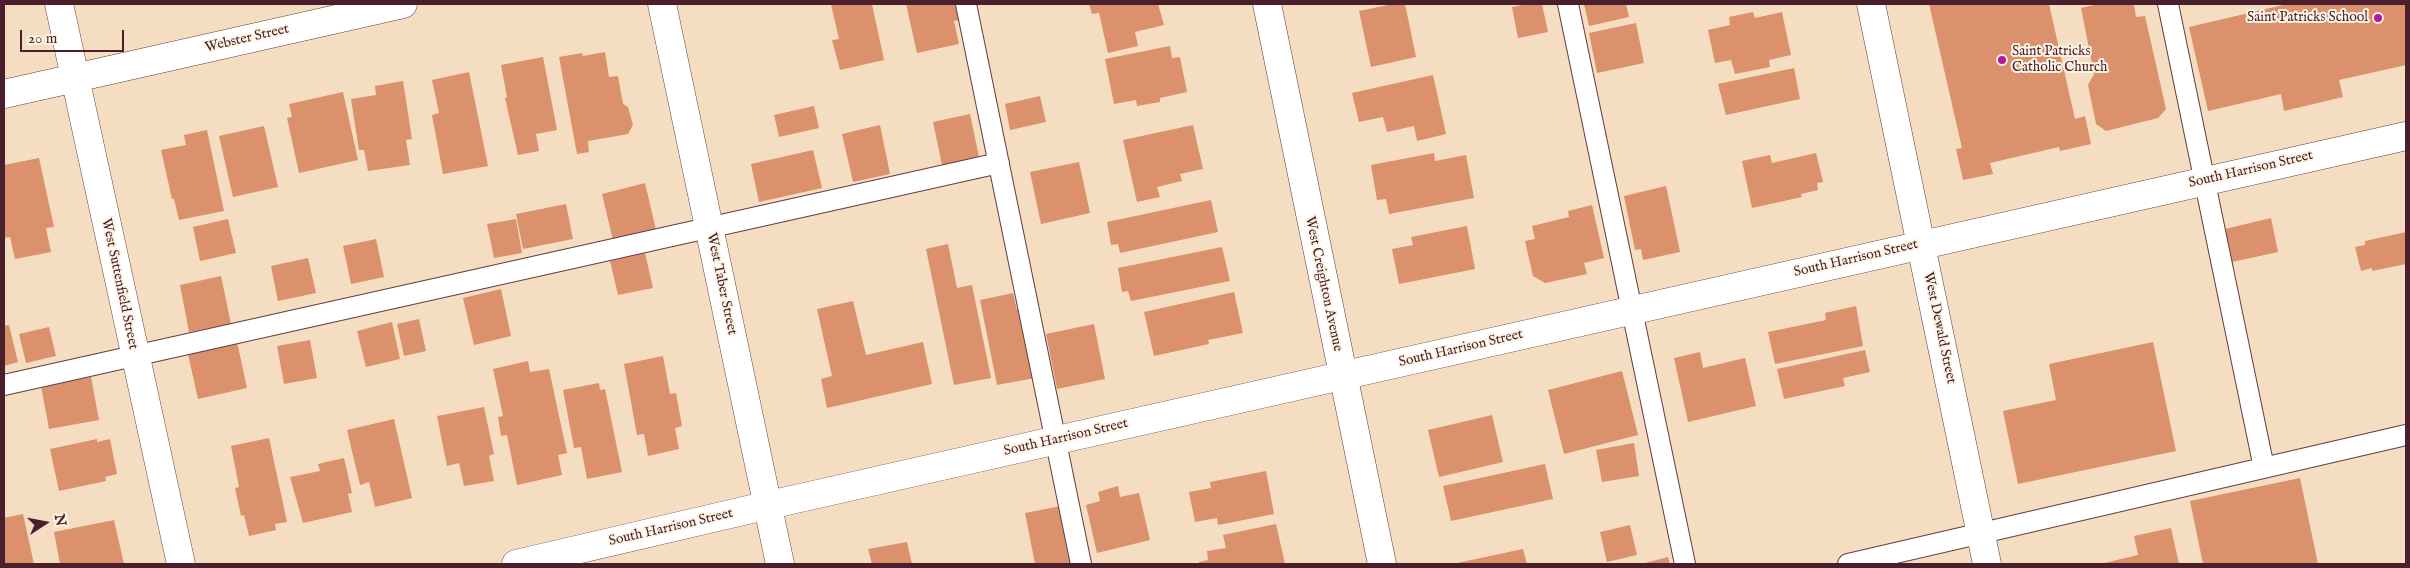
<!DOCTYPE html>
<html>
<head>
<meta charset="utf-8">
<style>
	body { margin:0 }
	#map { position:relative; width:2410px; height:568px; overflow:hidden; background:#f5ddc1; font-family:"IM FELL English",serif }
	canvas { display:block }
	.frame { position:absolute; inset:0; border:5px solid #4a1f2b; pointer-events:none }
	.north { position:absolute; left:20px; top:498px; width:50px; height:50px; -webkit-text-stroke:4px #fcf5e5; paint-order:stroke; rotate:79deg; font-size:14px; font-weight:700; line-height:20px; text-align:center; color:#4a1f2b }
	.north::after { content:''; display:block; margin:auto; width:18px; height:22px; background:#4a1f2b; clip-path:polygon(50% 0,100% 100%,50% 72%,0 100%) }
	.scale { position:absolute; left:20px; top:30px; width:104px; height:22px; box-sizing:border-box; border:2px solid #4a1f2b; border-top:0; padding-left:6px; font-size:15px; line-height:18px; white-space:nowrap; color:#4a1f2b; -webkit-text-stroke:4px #fcf5e5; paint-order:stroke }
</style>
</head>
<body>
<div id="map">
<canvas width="2410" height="568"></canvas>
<div class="frame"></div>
<div class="north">N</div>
<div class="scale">20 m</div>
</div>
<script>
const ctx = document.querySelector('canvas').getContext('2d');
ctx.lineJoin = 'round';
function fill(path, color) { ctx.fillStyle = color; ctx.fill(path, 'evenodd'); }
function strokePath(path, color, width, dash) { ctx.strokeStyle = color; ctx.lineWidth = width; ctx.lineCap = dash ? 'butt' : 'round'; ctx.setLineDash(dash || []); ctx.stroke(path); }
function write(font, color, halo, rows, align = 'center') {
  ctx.font = font + ' "IM FELL English",serif'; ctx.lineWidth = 4; ctx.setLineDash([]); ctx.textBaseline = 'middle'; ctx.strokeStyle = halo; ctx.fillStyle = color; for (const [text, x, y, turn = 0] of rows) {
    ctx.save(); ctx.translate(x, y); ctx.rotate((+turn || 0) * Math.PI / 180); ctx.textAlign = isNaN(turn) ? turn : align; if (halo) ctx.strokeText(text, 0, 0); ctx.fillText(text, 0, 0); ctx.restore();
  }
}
const building = new Path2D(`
	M831,4H872L884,60L840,70L832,40L839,39Z
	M906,4H957L961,20L954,21L959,44L917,53Z
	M1089,4H1158L1164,25L1135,32L1138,46L1108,53L1099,13L1092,14Z
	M1393,4H1405L1416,57L1371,67L1359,11Z
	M1527,4H1542L1548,32L1518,38L1512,7Z
	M1584,4H1626L1629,17L1589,26Z
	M1929,4H2049L2075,119L2085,116L2091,144L2060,151L2059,147L1990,163L1993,174L1963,180L1956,149L1962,148Z
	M2098,4H2134L2136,17L2145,16L2166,109L2158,118L2106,131L2096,124L2088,85L2094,74L2081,8Z
	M2287,4L2406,5V65L2339,80L2343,97L2284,111L2281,94L2208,111L2189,27Z
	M1753,12L1755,18L1782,12L1791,55L1769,60L1770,67L1735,74L1731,60L1715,63L1708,30L1730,25L1729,17Z
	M1636,23L1644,63L1597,73L1589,33Z
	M1170,46L1172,58L1180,57L1187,92L1160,98V102L1137,106L1136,100L1114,104L1105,59Z
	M605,52L609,77L618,76L623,104L628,107L633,125L628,134L588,141L589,152L577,154L559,57L582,53L583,56Z
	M543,57L557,130L536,134L539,151L518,155L505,98L507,97L501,65Z
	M1794,68L1800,99L1726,115L1718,84Z
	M469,72L488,166L443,174L432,115L439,113L432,80Z
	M1433,75L1446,134L1417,141L1414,126L1387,132L1383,117L1359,122L1352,93Z
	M403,81L412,139L406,140L410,165L368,171L364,150H359L351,99L376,95L375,86Z
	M343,92L358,160L299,173L287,118L292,117L289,104Z
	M1040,96L1046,122L1010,130L1005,104Z
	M814,106L819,128L779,137L774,115Z
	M970,114L979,157L942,165L933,122Z
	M880,125L890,174L853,182L842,134Z
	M1193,125L1203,169L1180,174L1182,181L1157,187L1160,197L1137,202L1123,140Z
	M264,126L278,187L233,197L219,136Z
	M207,130L224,211L179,220L174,199H172L161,150L186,145L184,135Z
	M813,150L822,188L759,202L751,164Z
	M1434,153L1435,161L1466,155L1474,198L1389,214L1386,199L1377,200L1371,165Z
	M1816,153L1823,182L1817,183L1818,190L1801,194L1802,197L1752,208L1742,161L1770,155L1772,163Z
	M39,158L54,227L46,228L51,252L15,259L10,237L4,238V165Z
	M1079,162L1090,213L1041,224L1030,172Z
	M645,183L656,230L613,240L602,194Z
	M1666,186L1680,252L1643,260L1641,249L1635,250L1624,196Z
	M1211,200L1218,232L1120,253L1118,244L1111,245L1107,222Z
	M566,204L573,239L523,249L516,214Z
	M1592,205L1604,258L1584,263L1587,274L1545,283L1533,276L1525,241L1535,239L1532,226L1569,217L1568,211Z
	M2271,218L2278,252L2232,262L2225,229Z
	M228,219L236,253L200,261L193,227Z
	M516,219L522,253L494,258L487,224Z
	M1467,226L1475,269L1399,284L1392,249L1413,245L1411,237Z
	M2406,232V264L2372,271V268L2361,271L2355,247L2365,245V241Z
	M376,239L384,277L351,284L343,246Z
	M948,244L957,288L972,285L991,378L954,385L926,249Z
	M1222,247L1230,281L1131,301L1128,291L1122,292L1118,268Z
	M645,253L653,288L618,295L610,261Z
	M308,258L316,293L278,301L271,266Z
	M221,276L231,324L189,332L180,285Z
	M501,289L511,336L474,345L463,298Z
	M1234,292L1243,333L1208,340L1209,344L1154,356L1144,312Z
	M1013,293L1017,310L1024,309L1035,378L997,385L980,300Z
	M853,301L866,355L923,342L932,384L827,408L821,379L832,376L817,309Z
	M1856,306L1863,346L1775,364L1768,332L1826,320L1825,313Z
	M419,319L426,351L404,356L397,324Z
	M392,322L400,359L366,367L357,331Z
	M1094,324L1105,379L1057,389L1046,334Z
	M9,325L18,362L4,366V326Z
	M49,327L56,356L26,363L19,334Z
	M310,340L317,378L284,384L277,346Z
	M237,342L247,388L198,399L188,354Z
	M2153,342L2176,451L2018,484L2003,411L2056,400L2049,364Z
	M1865,350L1870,372L1843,378L1845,386L1784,399L1777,369Z
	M1700,352L1703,368L1745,358L1756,406L1688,422L1674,358Z
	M663,356L670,394L676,393L682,426L675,428L679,449L648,456L644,434L637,435L624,364Z
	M528,361L530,372L549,369L567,453L558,455L562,475L517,485L507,435L501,436L498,417L503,416L493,369Z
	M1622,371L1638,435L1564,454L1548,390Z
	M91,377L99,420L49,429L41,386Z
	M599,383L600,390L605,389L622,472L587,479L581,447L574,448L563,390Z
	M484,407L494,454L489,456L494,481L464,486L459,463L447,466L437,416Z
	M1492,415L1503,462L1439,477L1428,430Z
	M394,419L412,498L375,507L369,482L360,485L347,430Z
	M269,438L287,522L275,524L276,530L249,536L244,515L241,516L235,488L239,487L231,446Z
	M97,439V442L110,439L117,474L105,477L106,481L59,491L50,449Z
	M1634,443L1639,476L1602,482L1596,450Z
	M344,458L352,493L348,494L352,512L303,523L290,477L320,471L318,464Z
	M1545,464L1553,499L1451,521L1443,486Z
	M1266,471L1274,514L1218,525L1217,518L1195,522L1189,492L1211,488L1210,482Z
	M2300,478L2318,564H2203L2190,501Z
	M1118,486L1120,497L1139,493L1150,540L1097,553L1086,505L1100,501L1098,492Z
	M1061,506L1074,564H1035L1025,513Z
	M23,514L34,564H4V518Z
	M114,520L124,564H60L54,532Z
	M1276,524L1285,564H1199V562L1208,560L1207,551L1226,548L1223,535Z
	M1630,525L1637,555L1607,562L1600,532Z
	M2171,528L2179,564H2100L2138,555L2134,536Z
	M907,542L912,564H872L868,549Z
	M1523,549L1527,564H1457V563Z
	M1668,557L1670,564H1641Z`);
const service = new Path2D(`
	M966,4L1081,564
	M1568,4L1685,564
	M2168,4L2264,468
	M4,385L999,163
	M1848,564L2406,435`);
const minor = new Path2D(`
	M59,4L181,564
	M662,4L780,564
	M1267,4L1382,564
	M1871,4L1987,564
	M4,94L403,4
	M516,564L769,505L2406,136`);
const markers = [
	[2378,18,5,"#b5179e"],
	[2002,60,5,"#b5179e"]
];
const poiNames = [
	["Saint Patricks School",2368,18],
	["Saint Patricks",2012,52,"left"],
	["Catholic Church",2012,68,"left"]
];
const streetNames = [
	["Webster Street",247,39,-13],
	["South Harrison Street",2251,170,-13],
	["South Harrison Street",1856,259,-13],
	["West Suttenfield Street",119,284,78],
	["West Taber Street",721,284,78],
	["West Creighton Avenue",1323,284,78],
	["West Dewald Street",1939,328,78],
	["South Harrison Street",1461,349,-13],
	["South Harrison Street",1066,438,-13],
	["South Harrison Street",671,528,-13]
];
fill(building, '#db916b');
strokePath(service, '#643c42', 22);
strokePath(minor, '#643c42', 29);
strokePath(service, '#fff', 20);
strokePath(minor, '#fff', 28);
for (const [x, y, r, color] of markers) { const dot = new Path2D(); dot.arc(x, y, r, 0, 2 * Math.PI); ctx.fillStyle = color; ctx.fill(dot); strokePath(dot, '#fcf5e5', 2); }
write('14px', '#4a1f2b', '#fcf5e5', poiNames, 'right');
write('14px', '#4a1f2b', '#fcf5e5', streetNames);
</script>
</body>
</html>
